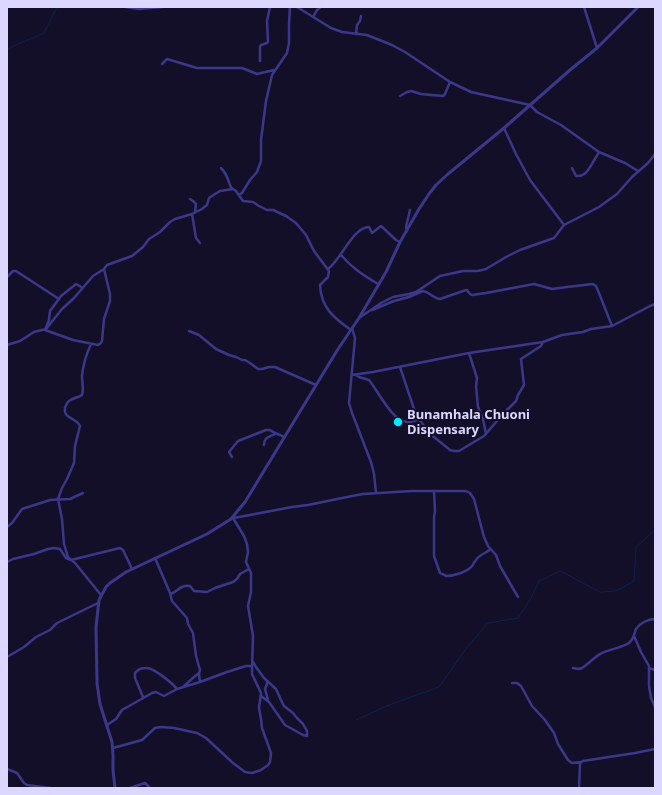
<!DOCTYPE html>
<html>
<head>
<meta charset="utf-8">
<style>
	body { margin:0 }
	#map { position:relative; width:662px; height:795px; overflow:hidden; background:#130f29; font-family:"Noto Sans",sans-serif }
	canvas { display:block }
	.frame { position:absolute; inset:0; border:8px solid #dbd7ff; pointer-events:none }
</style>
</head>
<body>
<div id="map">
<canvas width="662" height="795"></canvas>
<div class="frame"></div>
</div>
<script>
const ctx = document.querySelector('canvas').getContext('2d');
ctx.lineJoin = 'round';
function strokePath(path, color, width, dash) { ctx.strokeStyle = color; ctx.lineWidth = width; ctx.lineCap = dash ? 'butt' : 'round'; ctx.setLineDash(dash || []); ctx.stroke(path); }
function write(font, color, halo, rows, align = 'center') {
  ctx.font = font + ' "Noto Sans",sans-serif'; ctx.lineWidth = 4; ctx.setLineDash([]); ctx.textBaseline = 'middle'; ctx.strokeStyle = halo; ctx.fillStyle = color; for (const [text, x, y, turn = 0] of rows) {
    ctx.save(); ctx.translate(x, y); ctx.rotate((+turn || 0) * Math.PI / 180); ctx.textAlign = isNaN(turn) ? turn : align; if (halo) ctx.strokeText(text, 0, 0); ctx.fillText(text, 0, 0); ctx.restore();
  }
}
const stream = new Path2D(`
	M7,49L44,33L57,7
	M356,720L389,705L439,687L468,646L488,623L518,618L530,600L539,581L560,571L600,592L616,591L634,581L636,547L655,530`);
const minor = new Path2D(`
	M125,7L139,9L163,7
	M297,7L331,28L342,32L367,35L392,45L405,52L450,82L471,92L530,105L537,112L548,118L561,125L599,152L625,163L638,171
	M584,7L597,48
	M313,17L317,10L321,7
	M356,34L357,25L360,21L361,16
	M260,61V47L261,45L267,43L268,41L267,21L270,7
	M162,64L167,59L197,68H242L257,74L274,70
	M400,96L407,92L411,91L421,94L443,96L445,94L450,82
	M504,128L516,154L530,180L564,225
	M221,168C229,176 227,181 232,189
	M572,168L576,176C585,177 588,170 592,164C594,160 597,156 599,152
	M239,195L242,193L250,180L257,172L261,161V140L266,101L272,75L287,53L289,43V25L290,7
	M190,199L193,201L196,204L195,212
	M192,214L196,238L200,243
	M407,231L406,227L410,210
	M341,255C352,268 363,275 378,284
	M328,269C341,260 353,227 369,227L372,233L381,226L396,240L400,242
	M7,277L13,271H16L59,299
	M83,288L76,284L61,296L50,311L49,320L45,330L73,340L98,345L101,343L102,341L104,319L110,301V294L104,269
	M372,310L394,301L409,297L423,291C429,292 433,298 440,299L466,290H467L470,294L472,295L486,293L534,284L552,289L567,287L593,284L596,286L599,293L612,326
	M359,318L381,303L393,297L409,294L416,292L440,276L463,271H478L486,269L506,257L520,250L554,238L564,225L599,207L617,194L632,177L648,163L655,154
	M352,328L355,338L349,403L352,413L371,462L374,474L376,493
	M189,331L199,335L216,349L229,355L236,357L242,360H245L250,363L258,369H262L269,367H275L316,385
	M91,344C86,355 83,364 82,376C82,383 84,389 82,395C78,398 71,398 68,402C67,403 65,407 65,408C63,419 76,417 80,426L75,446L74,463L67,479L62,488L58,499L62,519L64,544L68,557L75,563L101,595
	M7,345L20,341L34,332L46,329L62,309L74,298L93,276L104,269L107,265L132,256L143,247L149,239L160,232L170,222L175,219L192,214L202,209L207,205L209,198L215,194L220,191L233,189L236,191L243,201L253,202L259,206L267,210H273L286,216L296,223L306,235L314,251L329,271L328,277L320,285C321,308 334,318 351,330
	M469,353L477,378L476,386L478,407L483,419L486,434
	M400,367L416,415L429,433L450,450L454,451H459L484,436L503,414L516,401L518,395L524,385L521,359L541,346L543,342
	M352,375L373,372L469,353L543,342L562,335L583,332L591,329L612,326L650,306L655,304
	M356,375L359,377L369,380C378,391 392,421 407,422C411,423 416,420 420,419
	M264,445C264,437 269,437 275,434
	M232,457L229,452L238,441L266,430H270C275,434 279,434 284,437
	M434,492L435,511L434,518V556L440,573C442,574 445,575 446,576C454,576 467,572 472,566C475,562 476,558 480,556C484,553 487,552 491,549
	M234,518L292,507L308,505L352,496L363,494L412,491H466L470,493L474,499L484,537L488,546L496,555L500,566L518,597
	M7,527L12,523L22,509L50,500L70,499L83,493
	M155,558L170,593L172,601L187,618L188,624L193,633L196,656L200,670L199,674L200,682
	M7,562L13,559L34,554L48,549L54,548L60,549L66,558L71,560L120,548L123,550L132,569
	M171,594C178,591 182,584 190,586L194,591L207,592L215,588L233,582L237,579L240,574L249,569
	M634,636L641,652L649,666V686L651,698L655,707
	M7,657L24,647L36,637L50,630L57,623L98,603
	M252,660L256,667L264,678L276,689L281,700L284,706L293,713L297,718L303,724L307,731V736L303,735L285,725L269,702L261,696
	M573,668L579,669L582,668C589,664 595,656 602,653C610,649 621,648 629,643C634,639 634,634 636,629C640,623 648,619 655,619
	M649,668L655,670
	M267,681V684L265,689L268,700
	M512,683H517L521,686L532,706L545,720L554,733L558,744L568,760L572,763L581,762
	M183,687L194,677L199,673
	M143,697L135,678V673L137,671C139,669 143,668 146,668C153,667 172,683 177,689
	M107,725L116,719L122,710L152,693L156,692L164,696L177,689L200,682L227,672L246,666H251
	M113,748L142,740L155,728L161,727L174,728L197,733L206,738L233,763L245,772L252,773L261,770L268,765L270,762L271,753L262,728L261,719L259,708L261,693L252,674V670L253,636L248,606L251,592V573L246,562L248,552L247,544L244,536L233,518
	M7,769L17,773L24,783L27,785L50,788
	M130,788L145,783L150,788
	M579,788L580,765V763L583,761L635,753L655,749`);
const tertiary = new Path2D(`
	M115,788L113,770V755L112,742L100,704L97,683L96,627L99,600L106,587L110,583L126,572L207,534L231,519L245,502L338,349L359,318L386,272L400,242L419,209L429,194L436,185L448,174L504,128L570,70L597,48L638,7`);
const markers = [
	[398,422,5,"#03e7ff"]
];
const poiNames = [
	["Bunamhala Chuoni",407,415],
	["Dispensary",407,430]
];
strokePath(stream, '#0a234c', 1);
strokePath(minor, '#3b388a', 2.5);
strokePath(tertiary, '#3b388a', 3);
for (const [x, y, r, color] of markers) { const dot = new Path2D(); dot.arc(x, y, r, 0, 2 * Math.PI); ctx.fillStyle = color; ctx.fill(dot); strokePath(dot, '#130f29', 1.5); }
write('bold 13px', '#dbd7ff', '#130f29', poiNames, 'left');
</script>
</body>
</html>
